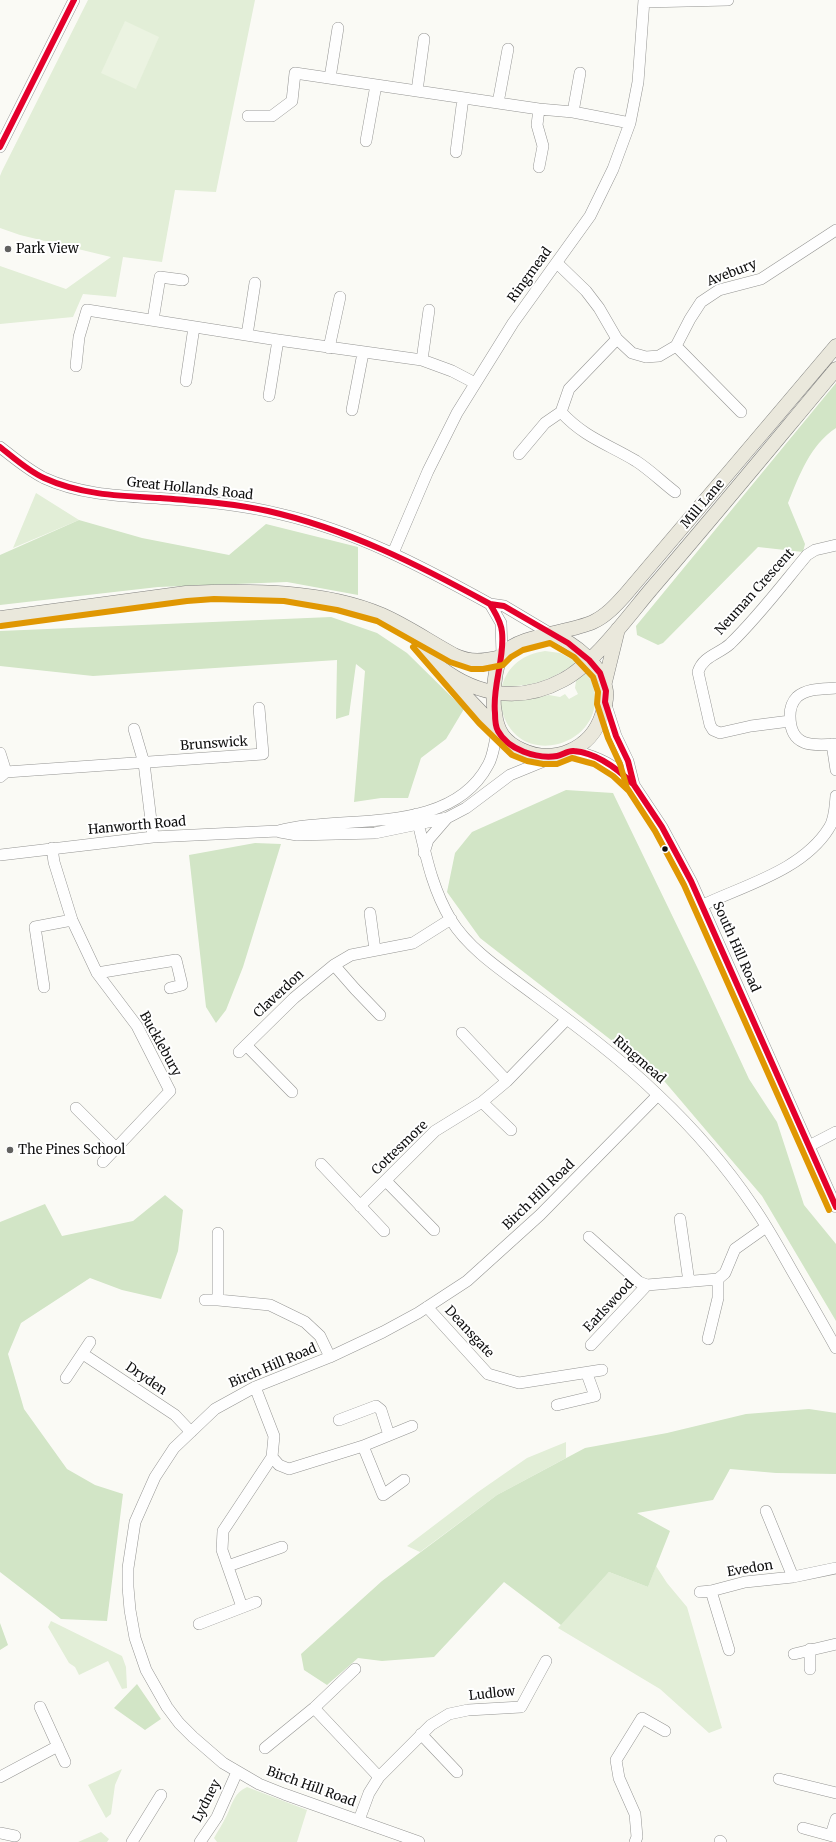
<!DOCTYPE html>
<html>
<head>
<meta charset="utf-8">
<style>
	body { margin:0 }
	canvas { display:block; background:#fafaf5 }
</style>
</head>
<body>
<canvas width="836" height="1842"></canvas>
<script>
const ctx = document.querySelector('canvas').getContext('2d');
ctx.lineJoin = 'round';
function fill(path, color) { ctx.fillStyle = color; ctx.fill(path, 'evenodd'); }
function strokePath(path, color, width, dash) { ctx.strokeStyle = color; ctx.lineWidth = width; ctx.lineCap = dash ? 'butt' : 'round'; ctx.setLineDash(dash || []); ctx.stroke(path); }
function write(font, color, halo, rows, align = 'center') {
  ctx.font = font + ' Merriweather,serif'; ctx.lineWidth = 4; ctx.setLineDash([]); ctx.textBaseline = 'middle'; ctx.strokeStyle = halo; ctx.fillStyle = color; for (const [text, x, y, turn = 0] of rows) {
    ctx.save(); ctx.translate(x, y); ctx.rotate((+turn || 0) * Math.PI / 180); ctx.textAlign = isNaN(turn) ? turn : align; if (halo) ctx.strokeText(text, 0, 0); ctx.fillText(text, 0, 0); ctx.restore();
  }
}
const green = new Path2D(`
	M88,0H255L216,192L175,190L162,262L123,257L116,297L83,294L73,317L0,324V266L66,289L111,257L20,235L0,228V176L2,171Z
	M36,493L79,520L13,548Z
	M545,651L560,653L577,662C554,679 530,688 502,686C508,665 524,654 545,651Z
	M587,672C626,741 511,782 500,701L531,699L549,695L560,697L565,694L569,699L578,694L575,688L576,681Z
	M566,1442V1458L497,1495L420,1552L407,1546L478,1492L527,1458Z
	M656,1566L667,1583L687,1607L722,1728L709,1733L660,1689L558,1628L609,1572L648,1587Z
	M51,1621L122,1656L126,1667L127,1688L122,1689L108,1661L79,1675L75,1667L69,1663L48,1627Z
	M122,1769L115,1785L111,1814L106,1818L88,1785Z
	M247,1787L307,1810L297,1842H217L214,1838C218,1831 223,1823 227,1815C232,1804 234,1793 247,1787Z
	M101,1832L109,1839L107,1842H78Z`);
const forest = new Path2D(`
	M836,383V428C810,445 799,476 788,503L805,544L803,552L758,547L663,643L658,645L637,635L636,626Z
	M79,520L142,538L229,555L266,524L358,547V595L287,582L158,587L0,605V555Z
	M331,617L377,633L407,653L464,709L446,739L421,758L408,798H381L354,802L365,671L356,664L349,715L336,719L337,660L93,676L0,666V631Z
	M566,790L613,793L698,969L749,1079L777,1122L804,1205L836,1244V1321L762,1196L665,1082L480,938L447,892L455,853L472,832Z
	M255,843L281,844L243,967L226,1010L216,1023L206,1007L189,855Z
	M165,1195L183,1210L178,1251L161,1299L122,1290L90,1278L21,1323L8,1354L24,1409L67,1469L95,1485L123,1494L107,1621L61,1619L0,1572V1222L45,1204L62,1236L133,1221Z
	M809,1409L836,1413V1474L776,1473L730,1469L713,1500L637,1513L670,1531L648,1587L609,1572L561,1625L504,1582L434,1657L382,1661L358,1658L327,1685L304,1670L301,1654L382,1581L497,1495L585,1448L667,1433L746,1414Z
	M0,1623L8,1645L0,1650Z
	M137,1684L161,1719L145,1730L114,1708Z`);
const pitch = new Path2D(`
	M125,21L159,37L136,89L101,73Z`);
const minor = new Path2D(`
	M645,2L728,0
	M330,78L338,28
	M417,91L424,39
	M498,103L508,49
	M539,109L537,125L543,146L539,167
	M573,112L580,73
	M248,116H272L292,101L295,73L539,109L573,112L630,123
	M366,141L376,85
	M0,147L74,0
	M456,152L463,98
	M557,263L586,291L599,308L617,339L632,353L646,357L659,356L676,346L690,319L701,302L719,290L761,279L836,230
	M153,320L160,277L183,280
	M247,335L255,283
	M676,346L741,412
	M329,348L340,297
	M422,360L429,310
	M76,366L79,337L87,310L278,340L422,360L452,371L475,383
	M186,381L194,327
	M269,396L278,340
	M352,410L363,353
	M561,412C585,438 608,444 636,461C650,470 662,482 675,492
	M0,447C14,458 28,470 44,478C83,496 127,496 169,499C206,501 243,505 280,514C355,531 423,567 490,604L504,606L551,634
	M519,454L545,423L561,412L569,389L617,339
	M393,553L428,471L457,413L513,323L590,216L613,169L630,123L638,82L644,0
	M490,604L501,623L502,654
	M836,688C824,689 807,688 797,697C792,702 790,709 790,716C790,747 812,746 836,744
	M605,702L616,736L628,761L634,785L662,827L691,881L836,1207
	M790,721L751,726L720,733L713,730L710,725L698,672C703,656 719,654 730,644C758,617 782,585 807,555L815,550L836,545
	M134,729L144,763L153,837
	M832,744L836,770
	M572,750C601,758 613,764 634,784
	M0,753L6,772
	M0,777L6,772L263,754L259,708
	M416,814C425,851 431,887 451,920C470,951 507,974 536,996C578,1027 621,1059 658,1095C693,1128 726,1166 753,1206C767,1226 779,1248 791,1269C806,1295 821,1321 836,1348
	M280,832L297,835L375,833L447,818L466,808L510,775L554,757
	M52,848L54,862L72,920L97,973L137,1026L170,1091L103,1162
	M424,853L428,840L447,818
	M0,855L153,837L278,831C342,814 450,837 488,765C494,755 494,742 498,730
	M703,905C745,885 803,870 829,828C835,819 835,806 836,796
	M370,913L375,950
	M334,965L355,989L380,1015
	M97,973L176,960L182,985L170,988
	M44,987L35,927L72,920
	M462,1033L507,1081
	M246,1045L292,1092
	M239,1052L294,998L334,965L351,955L413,943L451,919
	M482,1102L511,1130
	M76,1108L116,1148
	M809,1146L836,1132
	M321,1164L384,1231
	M386,1181L434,1230
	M360,1206L435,1131L482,1102L507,1081L566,1020
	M680,1219L689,1282
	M218,1233V1300L270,1305L305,1322L320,1336L330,1357
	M589,1237L639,1282L647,1285L718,1279L725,1273L735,1249L766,1227
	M205,1300H218
	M427,1307L488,1374L519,1383L602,1370
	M708,1339L718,1298V1279
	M591,1345L647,1285
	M83,1354L175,1415L191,1432
	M66,1378L90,1342
	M255,1387L274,1436L272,1457L279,1465L289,1469L363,1446L412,1426
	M557,1405L595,1396L587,1374
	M339,1420L376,1406L381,1410L389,1435
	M363,1446L383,1495L404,1480
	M766,1511L793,1577
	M228,1566L282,1547
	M711,1591L729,1650
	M700,1592L711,1591L745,1582L793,1577L836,1568
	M242,1607L222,1550L223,1531L272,1457
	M199,1624L256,1602
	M810,1649V1669
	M794,1654L836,1644
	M40,1707L65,1762
	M314,1708L379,1777
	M421,1734L457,1772
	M265,1748L314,1708L355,1669
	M0,1777L58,1746
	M779,1779L836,1793
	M359,1820L369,1793L379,1777L431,1725L449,1714L468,1710L521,1707L546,1661
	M803,1828L836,1837
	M0,1833L15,1836
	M831,1835L836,1819
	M720,1841L721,1842
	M132,1842L161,1795
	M200,1842L217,1817L237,1772
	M419,1842L284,1794L259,1784L223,1763L193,1737L179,1723L167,1707L146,1670L135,1638L130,1610L128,1587V1568L135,1522L155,1477L174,1448L215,1409L255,1387L330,1357L383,1332L418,1313L467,1281L540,1215L658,1095
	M635,1842L637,1837L635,1814L619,1778L616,1760L642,1718L665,1731`);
const major = new Path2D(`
	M0,618L186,593C247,590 324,590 382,615C407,626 430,642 454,655C471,663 483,661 501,657
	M551,634C575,643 602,665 606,691C607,699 605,707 602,715C591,749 554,765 522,750C504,742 497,731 495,713C492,700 494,665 503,654C519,635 569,633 593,622C606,616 616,605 625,595L836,346
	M415,636L453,683L498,730
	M441,668C478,696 521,703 563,680C595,663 629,615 653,587C715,515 775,442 836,369
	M604,686L618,629`);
const bus1 = new Path2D(`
	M0,147L74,0
	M0,447C14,458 28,471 44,478C81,495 121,496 160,498C196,501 232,503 268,511C347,529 419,565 490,604L504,606L568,643L589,660L600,673L606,691L605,702L616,736L628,761L634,785L662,827L691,881L836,1207
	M490,604C495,613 501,621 502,632C505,659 492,686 495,713C495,719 495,726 498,731C508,750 537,759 557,756C563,755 568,750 574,751C598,753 618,769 634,785`);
const bus2 = new Path2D(`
	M1,626L187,601L214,599L284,601L337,610L377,621L450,662L471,669H483L503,665L511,657L523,650L550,643L574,657L593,677L598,692L597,704L608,738L620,764L627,788L655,831L684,885L829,1210
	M413,647L479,723L512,755L527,761L543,764H557L572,758L594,764L613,776L629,791`);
const markers = [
	[8,249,4,"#616160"],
	[665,849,3.5,"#0f0f0f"],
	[10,1150,4,"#616160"]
];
const poiNames = [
	["Park View",16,249],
	["The Pines School",18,1150]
];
const streetNames = [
	["Avebury",732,273,-21],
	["Ringmead",530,275,-54],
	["Great Hollands Road",190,489,6],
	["Mill Lane",703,504,-50],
	["Neuman Crescent",755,592,-48],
	["Brunswick",214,744,-4],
	["Hanworth Road",137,826,-5],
	["South Hill Road",736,947,66],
	["Claverdon",279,994,-43],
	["Bucklebury",160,1044,61],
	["Ringmead",639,1060,41],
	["Cottesmore",400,1148,-44],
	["Birch Hill Road",539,1195,-44],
	["Earlswood",609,1306,-47],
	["Deansgate",469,1332,47],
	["Birch Hill Road",273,1366,-23],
	["Dryden",146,1379,34],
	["Evedon",750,1569,-9],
	["Ludlow",492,1694,-6],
	["Birch Hill Road",311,1787,20],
	["Lydney",207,1801,-63]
];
fill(green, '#e2eed7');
fill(forest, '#d2e5c6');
fill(pitch, '#ebf3e1');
strokePath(minor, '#959593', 12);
strokePath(major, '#828280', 15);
strokePath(minor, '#fefefe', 11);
strokePath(major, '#eae8dc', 14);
strokePath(bus1, '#e4002b', 6);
strokePath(bus2, '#e09702', 6);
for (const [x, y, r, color] of markers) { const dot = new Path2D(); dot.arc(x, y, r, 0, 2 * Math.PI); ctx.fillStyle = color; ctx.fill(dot); strokePath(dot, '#fff', 1.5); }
write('13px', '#0f0f0f', '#fff', poiNames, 'left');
write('13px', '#0f0f0f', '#fff', streetNames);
</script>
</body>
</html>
